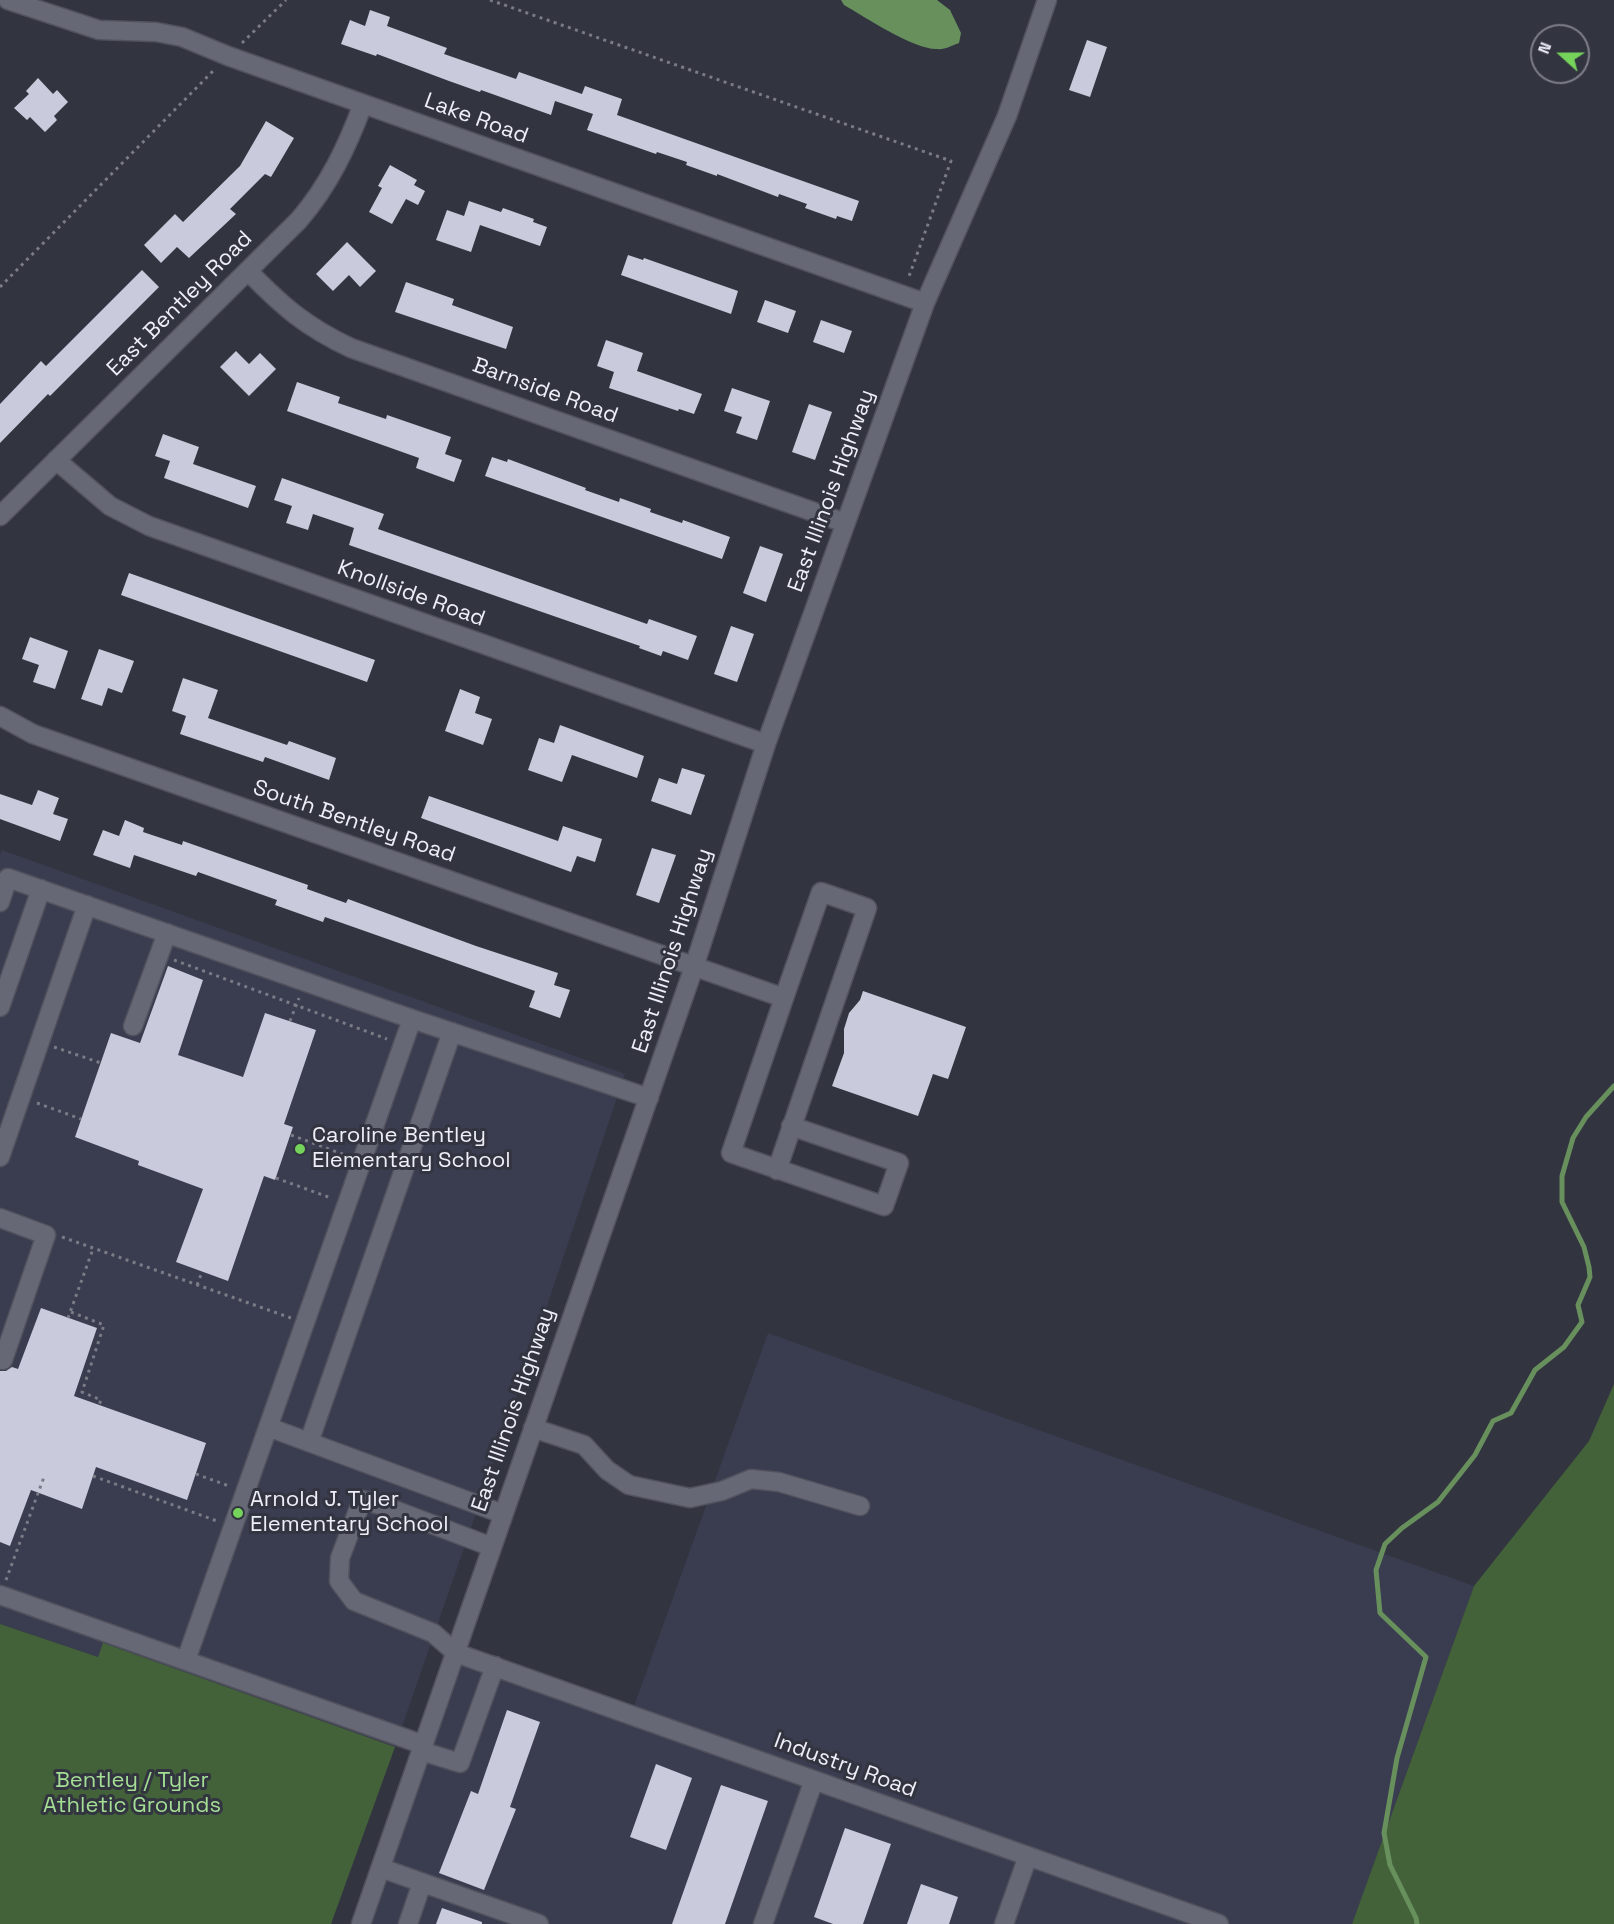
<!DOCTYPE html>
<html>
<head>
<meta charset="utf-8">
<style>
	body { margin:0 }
	#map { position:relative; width:1614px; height:1924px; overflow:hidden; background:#323440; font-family:"Space Grotesk",sans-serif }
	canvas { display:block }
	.north { position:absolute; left:1530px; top:24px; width:60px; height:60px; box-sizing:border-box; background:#323440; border:2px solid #7d7e89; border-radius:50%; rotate:291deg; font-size:16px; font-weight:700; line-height:24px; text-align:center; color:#edeef7 }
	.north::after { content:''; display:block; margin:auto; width:21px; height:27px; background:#75d25b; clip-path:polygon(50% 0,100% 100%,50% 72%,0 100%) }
</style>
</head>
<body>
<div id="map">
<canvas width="1614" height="1924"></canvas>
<div class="north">N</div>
</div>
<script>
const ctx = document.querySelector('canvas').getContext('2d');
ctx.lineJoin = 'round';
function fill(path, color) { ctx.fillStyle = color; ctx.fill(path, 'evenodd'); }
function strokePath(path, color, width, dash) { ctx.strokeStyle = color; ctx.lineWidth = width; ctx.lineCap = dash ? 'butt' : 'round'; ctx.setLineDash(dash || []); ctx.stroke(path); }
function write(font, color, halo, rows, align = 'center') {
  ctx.font = font + ' "Space Grotesk",sans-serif'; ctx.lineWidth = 6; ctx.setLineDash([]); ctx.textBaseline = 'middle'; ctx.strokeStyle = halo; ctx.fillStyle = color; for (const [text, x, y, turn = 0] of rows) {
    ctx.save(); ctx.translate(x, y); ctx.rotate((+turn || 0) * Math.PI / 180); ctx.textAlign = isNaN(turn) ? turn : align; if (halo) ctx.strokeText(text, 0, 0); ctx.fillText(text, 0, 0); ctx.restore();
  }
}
const built = new Path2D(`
	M2,850L625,1074L515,1401L395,1747L104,1644L98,1657L0,1624V855Z
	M768,1333L1474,1586L1352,1924H366L461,1660L629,1720Z`);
const green = new Path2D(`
	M1614,1384V1924H1352L1474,1586L1589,1441Z
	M0,1624L98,1657L103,1643L395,1747L331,1924H0Z`);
const water = new Path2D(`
	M841,0H937L950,10L961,33L959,43C951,46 945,50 936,49C913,49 865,17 844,5Z`);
const stream = new Path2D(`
	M1417,1924L1416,1918L1390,1865L1384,1833L1397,1758L1426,1657L1380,1613L1376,1570L1385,1544L1402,1528L1438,1502L1475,1455L1493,1421L1511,1413L1535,1370L1564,1347L1582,1322L1578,1305L1590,1277L1589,1267L1584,1247L1562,1202V1176L1573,1138L1586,1117L1614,1086`);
const building = new Path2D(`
	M370,10L390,17L387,26L447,48L444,54L516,79L519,72L582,94L585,86L622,99L617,115L859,201L852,221L837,216L836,219L805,208L807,204L779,194L778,197L717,174V176L686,165L687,162L657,152L656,154L587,130L593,114L555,101L551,115L481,90L480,92L449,81L377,54L376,56L341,44L350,20L365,26Z
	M1087,40L1107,47L1090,97L1069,90Z
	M38,78L53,94L57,90L68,102L54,116L57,120L45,132L30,117L27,120L14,108L29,94L26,91Z
	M266,121L294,138L271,177L265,174L230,209L236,214L189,258L177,247L161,263L144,245L175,214L183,222L240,166Z
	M390,165L417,180L414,185L425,191L418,205L406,199L392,224L369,212L382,188L378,186Z
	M469,201L501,212L503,208L534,219L533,222L547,227L540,246L480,225L471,252L436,240L447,210L464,216Z
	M347,242L376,271L360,287L349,275L333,291L316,274Z
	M628,255L643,260L644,258L738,291L731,314L621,275Z
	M142,270L159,287L50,396L48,394L0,443V404L41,361L46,366Z
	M406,282L454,299L452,305L513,327L506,349L395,312Z
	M765,300L796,311L788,333L757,322Z
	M821,320L852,331L844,353L813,342Z
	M606,340L643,353L637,371L702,394L694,414L679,409L678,411L609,388L614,372L597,366Z
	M236,351L249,364L260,353L276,369L249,396L220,367Z
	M297,382L340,397L338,403L386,419L387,415L451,437L445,454L462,460L454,482L416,468L419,458L287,411Z
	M732,388L770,401L757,440L736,433L742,417L724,411Z
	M809,404L832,412L815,460L792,452Z
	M163,434L199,447L193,464L256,486L248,508L164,478L170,461L155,456Z
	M492,457L507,462L508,459L586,488L585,490L619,502L620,498L651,509L650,512L682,523L683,520L730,537L722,559L485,476Z
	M282,478L384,514L378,529L647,624L649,619L697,636L688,660L663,651L661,656L639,648L640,646L349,545L354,528L313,514L308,530L286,523L292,506L274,500Z
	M760,546L783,554L766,602L743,593Z
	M129,573L375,660L367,682L121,595Z
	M731,626L754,634L737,682L714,674Z
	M30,637L68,651L55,689L33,682L39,665L22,659Z
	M99,649L134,661L122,693L108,688L102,706L81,699Z
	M183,678L218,690L208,718L287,745L289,741L336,758L329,780L265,757L263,762L180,734L186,716L172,711Z
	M460,689L480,697L475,713L492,719L483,745L445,731Z
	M560,725L644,756L637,778L572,755L562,782L528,770L539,738L554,743Z
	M682,768L705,775L691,815L651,801L659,778L677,784Z
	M38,790L59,798L53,814L68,819L60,841L0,819V794L32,805Z
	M429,796L558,841L563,826L602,839L595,862L577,856L571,872L421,818Z
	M125,820L144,828L143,832L182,845L183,841L308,885L307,889L346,903L348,899L476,946L558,973L554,985L570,990L560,1018L529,1007L535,991L325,917L323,922L275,905L277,900L198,872L196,876L134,855L130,868L93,855L103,830L119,836Z
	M652,848L676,855L659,903L636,895Z
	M168,966L203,980L178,1055L243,1077L265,1013L316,1030L284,1124L293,1127L275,1180L264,1176L228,1281L176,1262L203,1189L138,1165L139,1161L75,1137L111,1033L140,1043Z
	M863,991L966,1027L948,1079L933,1074L918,1116L832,1086L844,1053V1029L849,1013L860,1000Z
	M41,1308L97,1328L74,1396L206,1443L187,1500L96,1467L82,1509L31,1490L10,1546L0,1542V1371H6L12,1367L18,1369Z
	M507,1710L540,1722L510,1807L516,1809L484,1890L439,1873L471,1791L478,1794Z
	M656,1764L692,1778L666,1850L630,1837Z
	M721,1785L768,1801L725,1924H672Z
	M845,1828L891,1844L863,1924H833L814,1917Z
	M921,1884L958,1897L949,1924H907Z
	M442,1908L482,1922V1924H436Z`);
const path = new Path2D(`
	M490,0L951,161L908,279
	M242,43L286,0
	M0,287L216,68
	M174,960L387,1039
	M290,1021L299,998
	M54,1047L101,1063
	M37,1103L81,1119
	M291,1135L345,1155
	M276,1178L331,1198
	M62,1237L291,1318
	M197,1285L202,1272
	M71,1312L104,1325L82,1392L101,1400L99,1405
	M68,1318L93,1249
	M196,1474L229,1486
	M93,1476L217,1521
	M6,1580L44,1477`);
const minor = new Path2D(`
	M8,0L99,30L156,32L182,37L228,56L925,303
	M248,271C282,306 306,327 351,348L845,523
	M56,460L110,506L149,526L766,744
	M0,516L299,220C329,185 347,147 363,104
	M0,716L33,734L784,998L731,1153L884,1206L899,1163L791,1126
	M0,902L8,878L412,1019L649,1098
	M0,1007L41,889
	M133,1026L167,933
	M0,1157L87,905
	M777,1170L867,908L821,892L784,998
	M0,1218L46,1235L3,1360
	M268,1427L503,1514
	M533,1428L584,1445L607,1470L629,1485L690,1498L722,1491L751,1479L779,1482L860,1506
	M309,1442L452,1032
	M492,1547L384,1506L362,1500L340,1558L339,1581L354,1601L433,1633L456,1653L1219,1924
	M0,1595L424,1745
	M186,1660L412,1019
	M421,1751L460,1763L495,1666
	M381,1868L539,1924
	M361,1924L694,967L766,744L925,303L1007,116L1047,0
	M408,1924L422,1883
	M763,1924L814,1780
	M1004,1924L1028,1856`);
const markers = [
	[300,1149,6,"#75d25b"],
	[238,1513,6,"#75d25b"]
];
const streetNames = [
	["Lake Road",476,119,20],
	["East Bentley Road",180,304,-45],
	["Barnside Road",545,391,20],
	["East Illinois Highway",832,491,-70],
	["Knollside Road",411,594,20],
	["South Bentley Road",354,822,19],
	["East Illinois Highway",673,951,-72],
	["East Illinois Highway",514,1410,-71],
	["Industry Road",845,1766,20]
];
const poiNames = [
	["Caroline Bentley",312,1136],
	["Elementary School",312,1161],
	["Arnold J. Tyler",250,1500],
	["Elementary School",250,1525]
];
const parkNames = [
	["Bentley / Tyler",132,1781],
	["Athletic Grounds",132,1806]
];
fill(built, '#3a3c4f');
fill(green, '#43623a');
fill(water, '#67905c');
strokePath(stream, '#67905c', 5);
fill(building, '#c9cadb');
strokePath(minor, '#51525d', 21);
strokePath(path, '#7a7b86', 3, [3, 4.5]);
strokePath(minor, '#666876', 18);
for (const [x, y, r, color] of markers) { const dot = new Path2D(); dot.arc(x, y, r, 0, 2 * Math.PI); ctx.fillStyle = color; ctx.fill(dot); strokePath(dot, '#323440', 2); }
write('22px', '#edeef7', '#323440', streetNames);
write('22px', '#edeef7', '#323440', poiNames, 'left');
write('22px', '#a4df94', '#323440', parkNames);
</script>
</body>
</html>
